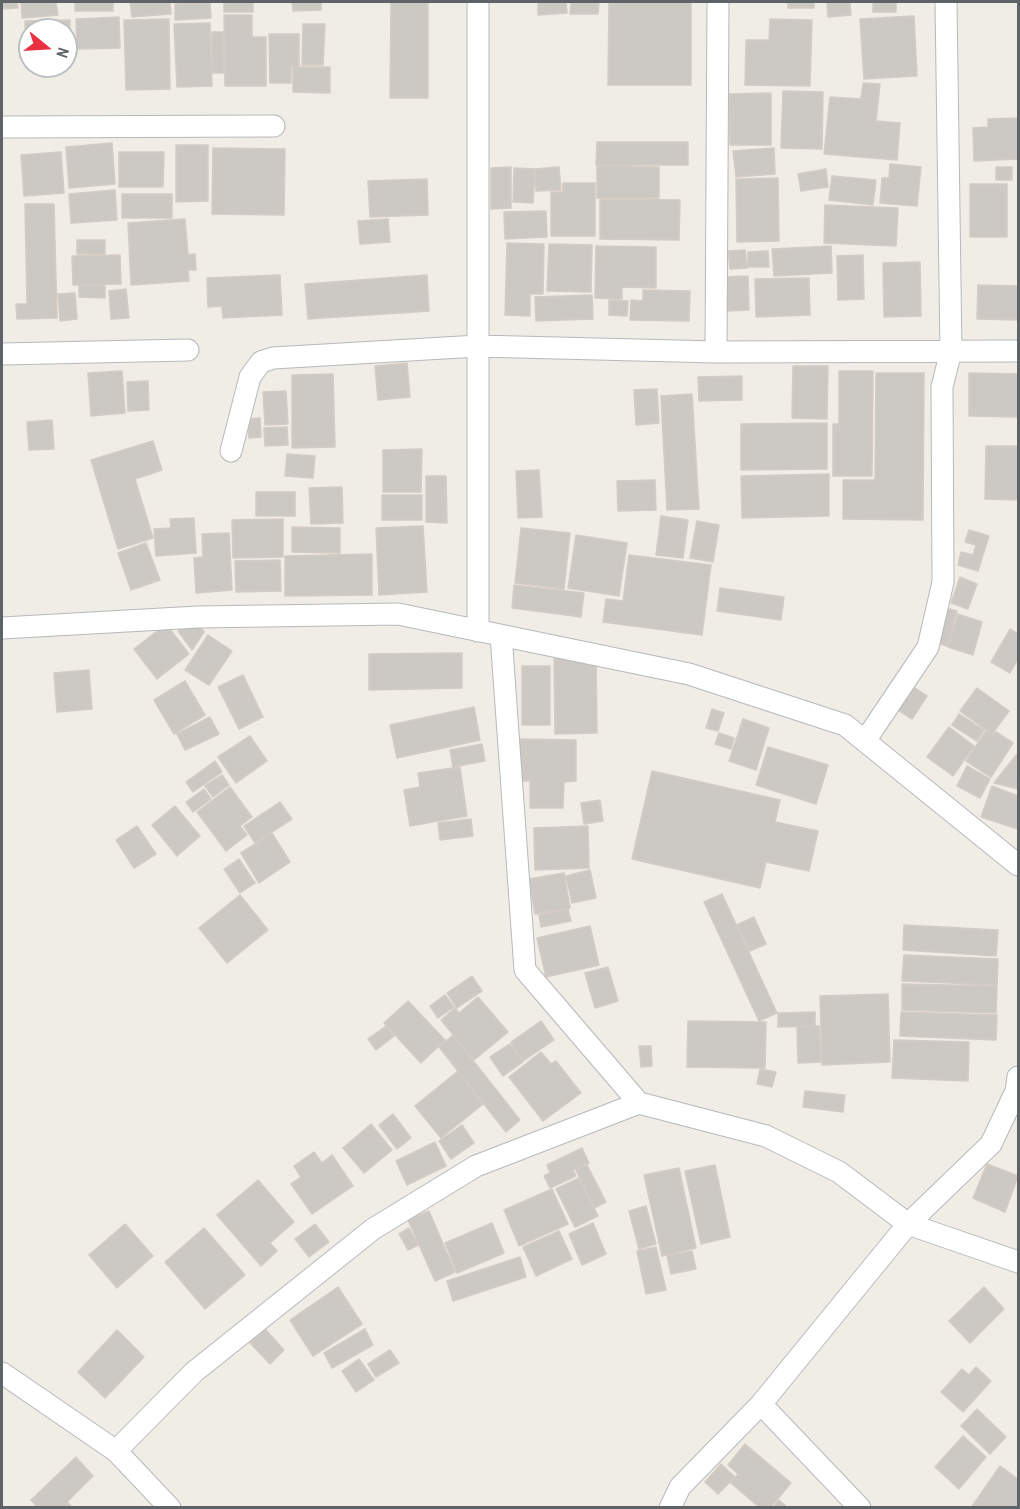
<!DOCTYPE html>
<html>
<head>
<meta charset="utf-8">
<style>
	body { margin:0 }
	#map { position:relative; width:1020px; height:1509px; overflow:hidden; background:#f0ece6; font-family:"Archivo Narrow",sans-serif }
	canvas { display:block }
	.frame { position:absolute; inset:0; border:3px solid #5d6366; pointer-events:none }
	.north { position:absolute; left:18px; top:18px; width:60px; height:60px; box-sizing:border-box; background:#fff; border:2px solid #bec1c2; border-radius:50%; rotate:108deg; font-size:16px; font-weight:700; line-height:24px; text-align:center; color:#5d6366 }
	.north::after { content:''; display:block; margin:auto; width:21px; height:27px; background:#ea3142; clip-path:polygon(50% 0,100% 100%,50% 72%,0 100%) }
</style>
</head>
<body>
<div id="map">
<canvas width="1020" height="1509"></canvas>
<div class="frame"></div>
<div class="north">N</div>
</div>
<script>
const ctx = document.querySelector('canvas').getContext('2d');
ctx.lineJoin = 'round';
function fill(path, color) { ctx.fillStyle = color; ctx.fill(path, 'evenodd'); }
function strokePath(path, color, width, dash) { ctx.strokeStyle = color; ctx.lineWidth = width; ctx.lineCap = dash ? 'butt' : 'round'; ctx.setLineDash(dash || []); ctx.stroke(path); }
const building = new Path2D(`
	M2,2H17L18,8L2,9Z
	M21,2H56L58,15L22,18Z
	M75,2H113V11H75Z
	M130,2H170L171,14L132,17Z
	M210,2L211,18L175,20V4Z
	M224,2H253V12H224Z
	M292,2H321V10L293,11Z
	M391,2H428V98H390Z
	M538,2H566L567,13L538,15Z
	M571,2H599L598,14H570Z
	M609,2H691V85H608Z
	M788,2H814V8H788Z
	M827,2H850L851,15L828,17Z
	M873,2H896V12H873Z
	M224,15H252V37H266V86H225Z
	M914,16L917,76L864,79L860,19Z
	M119,17L120,48L77,49L76,19Z
	M169,19L170,89L126,90L124,20Z
	M770,19L812,20L810,86L745,85L746,40H769Z
	M70,20V43H66V30H30V44H26L25,21Z
	M210,23L212,86L177,87L174,24Z
	M303,24H325L323,65H302Z
	M212,32H223L224,73H212Z
	M269,34H299V66H291V83H270Z
	M30,45V57L20,58V46Z
	M293,67H330V93L293,92Z
	M863,83L880,84L876,121L900,123L897,160L824,154L830,97L861,99Z
	M783,91L823,92L822,149L781,148Z
	M771,93V145H730L729,94Z
	M1018,118V159L974,161L973,128L988,127V119Z
	M597,142H688V165H596Z
	M112,143L115,184L69,188L66,147Z
	M176,145H208V201L176,202Z
	M213,148L285,149L284,215L212,214Z
	M774,148L775,174L736,177L733,151Z
	M61,152L64,193L24,196L21,155Z
	M119,152H164L163,187H119Z
	M890,164L921,167L917,206L880,203L882,178H889Z
	M597,166L659,167V198H597Z
	M511,167V208L491,209V168Z
	M559,167L561,190L536,191L535,169Z
	M996,167H1012V180H996Z
	M514,168L535,169L533,203L513,202Z
	M826,169L828,187L801,191L798,174Z
	M832,176L876,180L873,205L829,200Z
	M778,178L779,241L737,242L736,179Z
	M427,179L428,215L370,217L368,181Z
	M563,183H595V236H551V192H563Z
	M970,184H1007V237H970Z
	M115,190L117,220L71,223L69,194Z
	M122,194H172V218H122Z
	M600,199L680,200L679,240L600,239Z
	M25,204H54L57,318L17,319L16,304H27Z
	M825,205L898,208L896,246L824,243Z
	M546,211L547,237L505,239L504,212Z
	M185,219L188,255L195,254L196,270H188L189,281L131,285L128,223Z
	M388,219L390,242L360,244L358,221Z
	M77,240H105V254H77Z
	M507,243L544,244L543,294H530V316L505,315Z
	M549,244L592,245L591,292L547,291Z
	M596,246L656,247V288L622,287V299L595,298Z
	M831,246L832,273L774,276L772,249Z
	M745,250L747,268L730,269L728,251Z
	M768,251L769,267H748V252Z
	M120,255L121,284L73,285L72,256Z
	M863,255L864,299L838,300L837,256Z
	M920,262L921,316L884,317L883,263Z
	M280,275L282,315L223,318L222,306L208,307L207,278Z
	M427,275L429,311L308,319L305,284Z
	M748,276L749,310L727,311L726,277Z
	M809,278L810,315L756,317L755,279Z
	M79,285L105,286V298L79,297Z
	M978,285L1018,286V320L977,319Z
	M126,289L129,318L111,319L109,291Z
	M643,290L690,291L689,321L630,320L631,300L643,301Z
	M75,293L77,319L60,321L58,294Z
	M592,295L593,319L536,321L535,297Z
	M609,300L628,301L627,316L609,315Z
	M407,363L410,397L378,400L375,366Z
	M793,366H828L827,419L792,418Z
	M122,371L125,413L91,416L88,373Z
	M839,371H873L872,476H833V424H839Z
	M876,373H924L923,520L843,519V480H875Z
	M969,373L1018,374V417L969,416Z
	M333,374L335,447L292,448V375Z
	M742,376V400L699,401L698,377Z
	M148,381L149,410L128,411L127,382Z
	M657,389L659,423L636,425L634,390Z
	M286,391L288,424L265,425L263,392Z
	M692,394L699,509L667,510L661,396Z
	M260,418L261,437L249,438L248,419Z
	M52,420L54,449L29,450L27,422Z
	M827,423V469L741,470V424Z
	M287,427L288,445L265,446L264,428Z
	M153,441L162,470L135,479L153,538L118,549L91,460Z
	M986,446H1018V500L985,499Z
	M422,449L421,492H383V450Z
	M287,454L315,456L313,478L285,476Z
	M539,470L542,517L518,518L516,471Z
	M829,474V516L742,518L741,476Z
	M426,476H446L447,523L426,522Z
	M655,480L656,510L618,511L617,481Z
	M342,487L343,523L311,524L309,488Z
	M256,492H295V516H256Z
	M382,495H422V520H382Z
	M661,516L688,520L683,558L656,555Z
	M194,518L196,553L156,556L154,529L171,528L170,519Z
	M283,519V557L233,558L232,520Z
	M697,521L719,525L713,562L690,558Z
	M423,526L427,592L379,595L376,528Z
	M292,527L340,528V553L292,552Z
	M521,528L570,533L564,589L515,583Z
	M969,530L989,536L978,571L958,565L961,552L973,555L976,545L965,542Z
	M229,533L232,590L196,593L194,558L203,557L202,534Z
	M576,535L627,543L619,596L568,588Z
	M146,543L160,580L131,590L118,553Z
	M372,554V595L285,596V556Z
	M629,555L711,565L702,635L603,622L606,599L623,601Z
	M280,560L281,591L236,592L235,561Z
	M960,577L977,584L968,609L951,603Z
	M514,585L584,593L581,617L512,608Z
	M720,588L784,597L781,620L717,611Z
	M942,607L957,611L947,646L931,641Z
	M958,614L982,622L973,655L948,647Z
	M197,621L204,632L192,650L178,631Z
	M166,624L189,654L157,679L134,649Z
	M1010,629L1018,634V659L1010,673L991,662Z
	M208,635L232,651L209,685L185,670Z
	M462,653V688L369,690V654Z
	M596,657L597,733L555,734L554,658Z
	M522,666H550V725H522Z
	M89,670L92,709L57,712L54,673Z
	M243,675L263,717L239,729L218,687Z
	M185,681L205,715L174,734L154,700Z
	M907,683L927,696L912,719L892,706Z
	M977,688L1009,711L992,734L960,711Z
	M474,707L480,740L397,758L390,725Z
	M712,709L724,713L718,731L706,728Z
	M959,714L984,730L977,741L952,725Z
	M210,717L219,734L185,750L177,734Z
	M743,719L769,728L756,770L729,761Z
	M949,727L974,746L953,776L927,757Z
	M986,731L993,735L996,732L1013,743L991,777L966,761Z
	M719,733L734,738L731,749L715,744Z
	M250,736L267,761L236,783L218,757Z
	M519,739L576,740V781L564,782L563,808H530V781H518Z
	M482,744L485,761L453,767L450,750Z
	M768,747L828,765L816,804L756,785Z
	M1017,754L1018,789L994,783Z
	M215,761L222,772L193,792L186,782Z
	M967,766L990,779L980,798L957,786Z
	M460,767L467,816L410,826L404,790L420,787L418,773Z
	M652,771L780,800L775,822L818,831L809,871L766,862L760,888L632,859Z
	M222,775L229,785L213,797L205,786Z
	M992,786L1018,796V829L981,817Z
	M230,787L252,817L240,826L247,835L226,851L197,812Z
	M204,789L211,799L193,812L186,802Z
	M600,800L603,821L584,824L581,803Z
	M280,802L292,819L255,843L244,826Z
	M175,806L200,836L177,856L152,825Z
	M471,819L473,836L440,840L438,823Z
	M137,826L156,854L134,868L116,840Z
	M588,826L589,868L535,870L534,828Z
	M272,833L290,862L259,883L241,853Z
	M239,859L255,883L240,893L224,869Z
	M590,870L596,898L572,903L566,876Z
	M564,873L570,908L535,914L529,879Z
	M722,894L777,1013L759,1021L704,902Z
	M240,895L268,930L227,963L199,928Z
	M568,909L571,921L541,927L539,915Z
	M754,917L766,944L750,951L737,925Z
	M904,925L998,930L996,956L903,950Z
	M590,926L599,965L546,977L537,938Z
	M904,955L998,959L997,985L902,981Z
	M608,967L618,1001L595,1008L585,973Z
	M472,976L482,991L457,1008L447,993Z
	M902,984L997,986L996,1013L902,1010Z
	M888,994L890,1062L822,1065L820,996Z
	M445,995L454,1007L438,1018L430,1006Z
	M478,997L508,1032L474,1060L441,1020L455,1008L459,1013Z
	M408,1001L445,1040L421,1063L384,1023Z
	M815,1012V1026L778,1027V1013Z
	M901,1012L997,1015L996,1040L900,1036Z
	M541,1021L554,1040L523,1061L511,1042Z
	M688,1021L766,1022L765,1068L687,1067Z
	M386,1026L394,1036L376,1050L368,1039Z
	M819,1026L821,1062L798,1063L797,1027Z
	M453,1035L520,1120L506,1132L439,1047Z
	M894,1040L969,1042L968,1081L892,1078Z
	M510,1044L523,1062L503,1076L490,1057Z
	M639,1046H651L652,1066L641,1067Z
	M541,1052L551,1064L556,1061L581,1093L543,1121L509,1077Z
	M760,1069L776,1072L772,1087L757,1084Z
	M458,1071L483,1104L441,1138L415,1106Z
	M805,1091L845,1095L843,1112L803,1107Z
	M393,1114L411,1138L397,1149L379,1125Z
	M371,1124L392,1150L364,1173L343,1148Z
	M462,1125L474,1143L451,1159L439,1141Z
	M435,1142L446,1166L407,1185L396,1161Z
	M582,1148L589,1163L573,1170L576,1176L550,1188L544,1176L550,1173L547,1165Z
	M314,1152L322,1163L332,1155L353,1186L312,1214L291,1184L301,1177L294,1166Z
	M987,1164L1018,1176L1005,1212L973,1198Z
	M587,1165L606,1202L594,1208L576,1170Z
	M715,1165L730,1237L701,1244L685,1171Z
	M679,1168L696,1248L662,1256L644,1175Z
	M579,1178L598,1216L575,1227L556,1189Z
	M258,1180L294,1222L270,1243L277,1251L261,1266L217,1215Z
	M552,1189L568,1224L519,1246L504,1210Z
	M646,1206L656,1244L639,1249L629,1211Z
	M429,1211L455,1272L435,1281L408,1220Z
	M492,1223L504,1253L457,1273L445,1243Z
	M593,1223L606,1254L582,1265L569,1234Z
	M125,1224L153,1256L117,1288L89,1255Z
	M315,1224L329,1242L309,1257L295,1239Z
	M204,1228L245,1275L205,1309L165,1262Z
	M409,1228L418,1245L408,1250L399,1234Z
	M559,1231L572,1259L536,1276L523,1247Z
	M656,1247L666,1290L646,1294L637,1251Z
	M692,1251L696,1269L671,1274L667,1256Z
	M520,1257L526,1277L453,1301L447,1281Z
	M338,1287L362,1324L313,1356L290,1320Z
	M984,1287L1004,1309L970,1343L949,1321Z
	M265,1329L284,1350L270,1364L250,1343Z
	M365,1329L373,1345L332,1368L324,1353Z
	M117,1330L144,1357L105,1398L78,1372Z
	M390,1350L399,1363L376,1377L368,1364Z
	M359,1359L374,1380L356,1392L342,1371Z
	M976,1367L991,1381L963,1412L941,1392L962,1369L969,1375Z
	M977,1409L1006,1437L990,1454L961,1426Z
	M963,1436L986,1457L959,1489L935,1467Z
	M745,1444L791,1483L770,1508H760L731,1483L738,1474L728,1465Z
	M76,1457L93,1476L67,1502L71,1506L69,1508H38L31,1500Z
	M721,1464L735,1477L718,1494L705,1482Z
	M1000,1466L1018,1479V1508H971Z
	M779,1500L788,1508H773Z`);
const street = new Path2D(`
	M478,2V631
	M2,127L274,126
	M716,352L718,2
	M2,354L188,350
	M231,451L250,377L261,362L273,358L478,346L716,352L1018,351
	M2,628L198,617L398,614L689,674L845,725L1018,865
	M501,635L525,970L639,1103L766,1136L839,1172L908,1224L1018,1262
	M865,741L928,647L943,582L942,387L951,351L946,2
	M2,1373L116,1451L170,1508
	M761,1404L860,1508
	M116,1451L194,1372L373,1229L476,1166L639,1103
	M670,1508L680,1487L761,1404L908,1224L991,1144L1016,1091L1018,1077`);
fill(building, '#ccc9c5');
strokePath(building, '#d4ccc4', 1.5);
strokePath(street, '#b6b9bc', 23);
strokePath(street, '#fff', 21);
</script>
</body>
</html>
